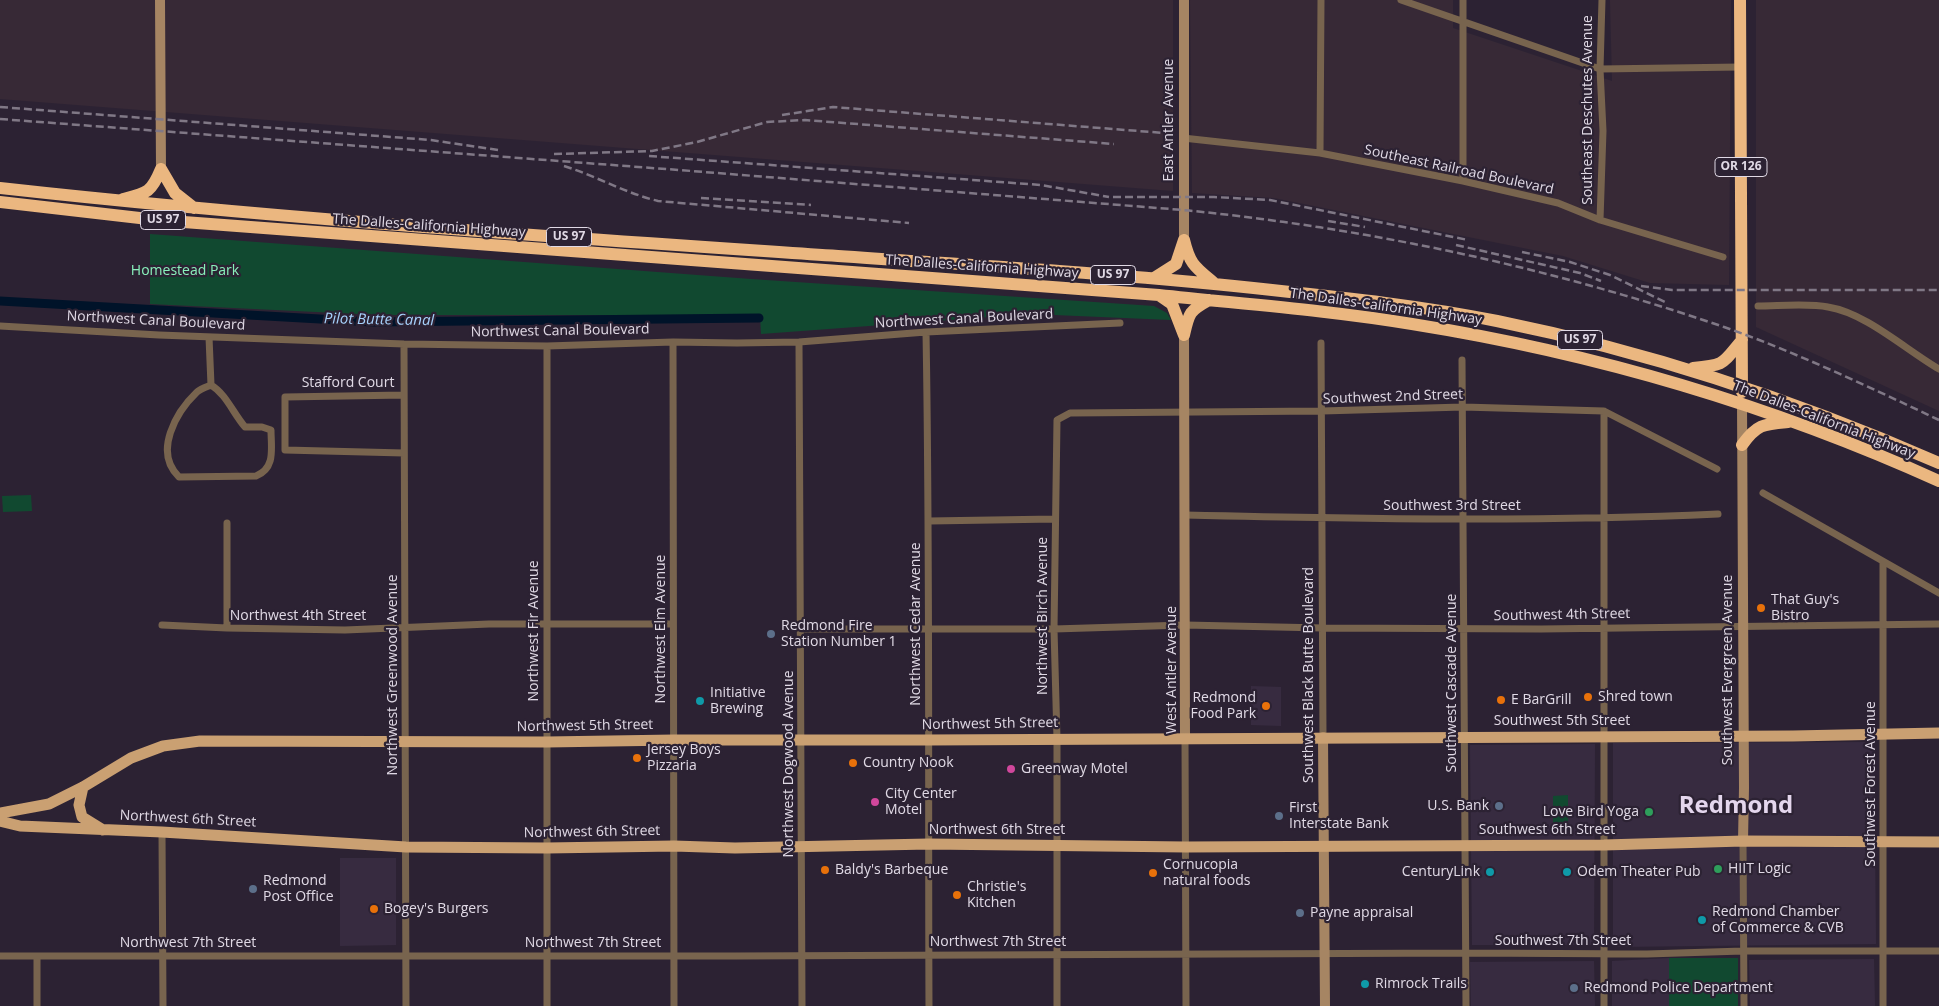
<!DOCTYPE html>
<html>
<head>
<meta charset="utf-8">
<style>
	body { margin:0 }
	canvas { display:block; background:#2c2233 }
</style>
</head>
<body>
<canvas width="1939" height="1006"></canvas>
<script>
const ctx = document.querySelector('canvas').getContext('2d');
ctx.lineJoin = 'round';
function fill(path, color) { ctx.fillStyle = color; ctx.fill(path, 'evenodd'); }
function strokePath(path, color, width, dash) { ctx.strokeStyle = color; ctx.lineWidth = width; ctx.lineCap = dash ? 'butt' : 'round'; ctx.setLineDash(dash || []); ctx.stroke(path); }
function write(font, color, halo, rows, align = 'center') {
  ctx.font = font + ' "Open Sans",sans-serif'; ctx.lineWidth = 4.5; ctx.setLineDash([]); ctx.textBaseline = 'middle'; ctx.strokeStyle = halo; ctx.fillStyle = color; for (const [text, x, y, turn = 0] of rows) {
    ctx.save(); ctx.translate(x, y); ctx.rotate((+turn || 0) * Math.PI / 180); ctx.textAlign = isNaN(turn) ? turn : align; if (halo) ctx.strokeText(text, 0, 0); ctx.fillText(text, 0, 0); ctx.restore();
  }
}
const built = new Path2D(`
	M1251,686L1281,687V726L1251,725Z
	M1874,742L1876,944L1613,947V743Z
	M1595,744L1594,945H1472L1470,745Z
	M340,858H396V945L340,946Z
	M1669,958V1006H1612V961Z
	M1874,959L1875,1006H1750L1749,960Z
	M1594,961L1595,1006H1471L1470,962Z`);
const industrial = new Path2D(`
	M0,0H1173V191L0,99Z
	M1190,0H1453V28L1612,81L1610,0H1731L1729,285L1650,283L1563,256L1274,198L1192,193Z
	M1756,0H1939V411L1756,327Z`);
const green = new Path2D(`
	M150,234L751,279L1154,306L1167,313L1171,320L1031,314L761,334L760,315H379L150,304Z
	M31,495L32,511L3,512L2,496Z
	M1568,795V827H1553V796Z
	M1669,958H1738V1006H1669Z`);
const canal = new Path2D(`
	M0,301L373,322L759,318`);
const street = new Path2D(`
	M1401,0L1600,69L1740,67
	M1183,138L1320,153L1463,181L1558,203L1600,220L1723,257
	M1320,153L1321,0
	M1463,181V0
	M1600,220L1603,131L1600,69L1602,0
	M1758,306C1778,306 1809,303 1828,307C1866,313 1906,350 1939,369
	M0,326L159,335L404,344L547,346L673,342L737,343L799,342L926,332L1120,323
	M926,332C930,557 928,781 929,1006
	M209,337L211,385C206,387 200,389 197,392C176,412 153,452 179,477L256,476C276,468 271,448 271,430L262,427H245C233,413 226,394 211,385
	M673,342L674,1006
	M799,342L802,1006
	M1321,343L1323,737
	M404,344L406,1006
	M547,346V1006
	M1462,360L1466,1006
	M404,395L285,397V450L404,453
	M1604,411V1006
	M1763,493L1939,593
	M1185,515C1363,519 1541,522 1718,514
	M929,521L1055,519
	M227,523V628
	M1883,562V1006
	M162,625L227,628L345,630L489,624H673
	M801,629H1054L1185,625L1323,628L1541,629L1939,624
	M1185,738L1186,1006
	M162,832L163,1006
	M1743,841L1744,1006
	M0,956H735L1466,953L1647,954L1743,951H1939
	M37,1006V956
	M1057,1006V739L1054,629L1057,420L1070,413L1322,411L1463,407L1604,411L1717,469`);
const secondary = new Path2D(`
	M160,0L161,169
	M1184,240V0
	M1184,335L1185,738
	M1742,403L1744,788L1743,841
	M1323,737L1325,1006`);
const primary = new Path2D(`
	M83,787L79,805L82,817L103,830
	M0,813L49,804L83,787L131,758L163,746L200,741L547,742L674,740H927L1793,736L1939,733
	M0,821L20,826L162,832L406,847L547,848L674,846L735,848L929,844L1186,847L1604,845L1743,841L1939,842`);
const highway = new Path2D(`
	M1740,0L1742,392
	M161,169L175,193L194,208
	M0,188C278,219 559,237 838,256C983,266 1128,274 1272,290C1348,298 1423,306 1497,321C1650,352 1797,401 1939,463
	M123,199C147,193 151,193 161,169
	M0,202L157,220L1159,295C1243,304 1328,310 1412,324C1594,353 1771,405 1939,481
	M1184,240C1190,265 1195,267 1214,283
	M1154,278L1176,264L1184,240
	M1159,295L1172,304L1184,335
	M1184,335C1189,313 1189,311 1209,300
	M1693,368C1726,365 1722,364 1742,340
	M1742,445C1757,424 1764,424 1788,422`);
const rail = new Path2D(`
	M0,107L431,140L498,150
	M782,115L833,107L1164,133
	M0,119L679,170L1183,210C1367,228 1549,267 1724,327C1798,353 1869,387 1939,420
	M554,154L652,151L697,142L767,122L805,120L1114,144
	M649,156L1041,185L1109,197
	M564,166C596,176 625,193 658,201L909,223
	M1113,197H1214L1270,200L1468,240
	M701,198L811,205
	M1328,221L1365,227
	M1456,245L1580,273L1601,281
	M1522,252L1570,262L1610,275L1665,302
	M1641,286L1672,290H1939`);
const markers = [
	[1761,608,5,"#e8710a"],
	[771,634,5,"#5c6f8a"],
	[1588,697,5,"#e8710a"],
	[1501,700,5,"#e8710a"],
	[700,701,5,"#0f9aa8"],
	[1266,706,5,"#e8710a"],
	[637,758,5,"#e8710a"],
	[853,763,5,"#e8710a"],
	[1011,769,5,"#d1479c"],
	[875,802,5,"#d1479c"],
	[1499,806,5,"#5c6f8a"],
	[1649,812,5,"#2e9e5b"],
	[1279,816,5,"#5c6f8a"],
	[1718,869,5,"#2e9e5b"],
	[825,870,5,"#e8710a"],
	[1490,872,5,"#0f9aa8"],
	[1567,872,5,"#0f9aa8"],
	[1153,873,5,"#e8710a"],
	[253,889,5,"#5c6f8a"],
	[957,895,5,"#e8710a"],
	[374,909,5,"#e8710a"],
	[1300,913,5,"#5c6f8a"],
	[1702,920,5,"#0f9aa8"],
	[1365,984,5,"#0f9aa8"],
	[1574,988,5,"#5c6f8a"]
];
const shields = [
	[1741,167,52],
	[163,220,45],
	[569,237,45],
	[1113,275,45],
	[1580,340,45]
];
const shieldNames = [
	["OR 126",1741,167],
	["US 97",163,220],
	["US 97",569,237],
	["US 97",1113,275],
	["US 97",1580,340]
];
const streetNames = [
	["Southeast Deschutes Avenue",1588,110,-90],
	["East Antler Avenue",1169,120,-90],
	["Southeast Railroad Boulevard",1459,170,12],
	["The Dalles-California Highway",429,226,4],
	["The Dalles-California Highway",982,267,4],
	["The Dalles-California Highway",1386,307,8],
	["Northwest Canal Boulevard",964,319,-3],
	["Northwest Canal Boulevard",156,321,3],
	["Northwest Canal Boulevard",560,331,-1],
	["Stafford Court",348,383],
	["Southwest 2nd Street",1393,397,-2],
	["The Dalles-California Highway",1824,420,21],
	["Southwest 3rd Street",1452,506],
	["Southwest 4th Street",1562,615,-1],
	["Northwest 4th Street",298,616],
	["Northwest Birch Avenue",1043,616,-90],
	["Northwest Cedar Avenue",916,624,-90],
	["Northwest Elm Avenue",661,629,-90],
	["Northwest Fir Avenue",534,631,-90],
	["West Antler Avenue",1172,670,-90],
	["Southwest Evergreen Avenue",1728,670,-90],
	["Northwest Greenwood Avenue",393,675,-90],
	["Southwest Black Butte Boulevard",1309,675,-90],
	["Southwest Cascade Avenue",1452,683,-90],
	["Southwest 5th Street",1562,721],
	["Northwest 5th Street",990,724,-1],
	["Northwest 5th Street",585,726,-1],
	["Northwest Dogwood Avenue",789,764,-90],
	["Southwest Forest Avenue",1871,784,-90],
	["Northwest 6th Street",188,819,3],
	["Northwest 6th Street",997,830],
	["Southwest 6th Street",1547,830],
	["Northwest 6th Street",592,832,-1],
	["Southwest 7th Street",1563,941],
	["Northwest 7th Street",998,942],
	["Northwest 7th Street",188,943],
	["Northwest 7th Street",593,943]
];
const parkNames = [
	["Homestead Park",185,271]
];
const poiNames = [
	["That Guy's",1771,600],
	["Bistro",1771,616],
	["Redmond Fire",781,626],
	["Station Number 1",781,642],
	["Initiative",710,693],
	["Brewing",710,709],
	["Shred town",1598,697],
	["Redmond",1256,698,"right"],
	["Food Park",1256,714,"right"],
	["E BarGrill",1511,700],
	["Jersey Boys",647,750],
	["Pizzaria",647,766],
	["Country Nook",863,763],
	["Greenway Motel",1021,769],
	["City Center",885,794],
	["Motel",885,810],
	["U.S. Bank",1489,806,"right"],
	["First",1289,808],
	["Interstate Bank",1289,824],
	["Love Bird Yoga",1639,812,"right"],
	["Cornucopia",1163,865],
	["natural foods",1163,881],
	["HIIT Logic",1728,869],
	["Baldy's Barbeque",835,870],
	["CenturyLink",1480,872,"right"],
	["Odem Theater Pub",1577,872],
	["Redmond",263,881],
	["Post Office",263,897],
	["Christie's",967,887],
	["Kitchen",967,903],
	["Bogey's Burgers",384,909],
	["Redmond Chamber",1712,912],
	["of Commerce & CVB",1712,928],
	["Payne appraisal",1310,913],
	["Rimrock Trails",1375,984],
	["Redmond Police Department",1584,988]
];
const waterNames = [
	["Pilot Butte Canal",379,320,1]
];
const townNames = [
	["Redmond",1736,806]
];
fill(built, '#372b40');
fill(industrial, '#372936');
fill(green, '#114930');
strokePath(canal, '#001329', 9);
strokePath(street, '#78644e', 7);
strokePath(secondary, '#a68563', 10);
strokePath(primary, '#caa072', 11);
strokePath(highway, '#ebb780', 12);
strokePath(rail, '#807886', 2.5, [8, 4]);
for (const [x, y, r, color] of markers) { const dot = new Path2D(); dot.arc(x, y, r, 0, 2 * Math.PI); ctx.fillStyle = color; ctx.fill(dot); strokePath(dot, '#2c2233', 2); }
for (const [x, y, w] of shields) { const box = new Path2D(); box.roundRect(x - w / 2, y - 9.5, w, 19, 4); ctx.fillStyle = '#2c2233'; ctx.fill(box); strokePath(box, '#e0d9e5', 1); }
write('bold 12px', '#e0d9e5', null, shieldNames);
write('14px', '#e0d9e5', '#2c2233', streetNames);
write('14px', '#89f0bb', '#2c2233', parkNames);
write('14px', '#e0d9e5', '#2c2233', poiNames, 'left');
write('italic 15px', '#a6d1fb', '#2c2233', waterNames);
write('bold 24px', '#e4d6ed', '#2c2233', townNames);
</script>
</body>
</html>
